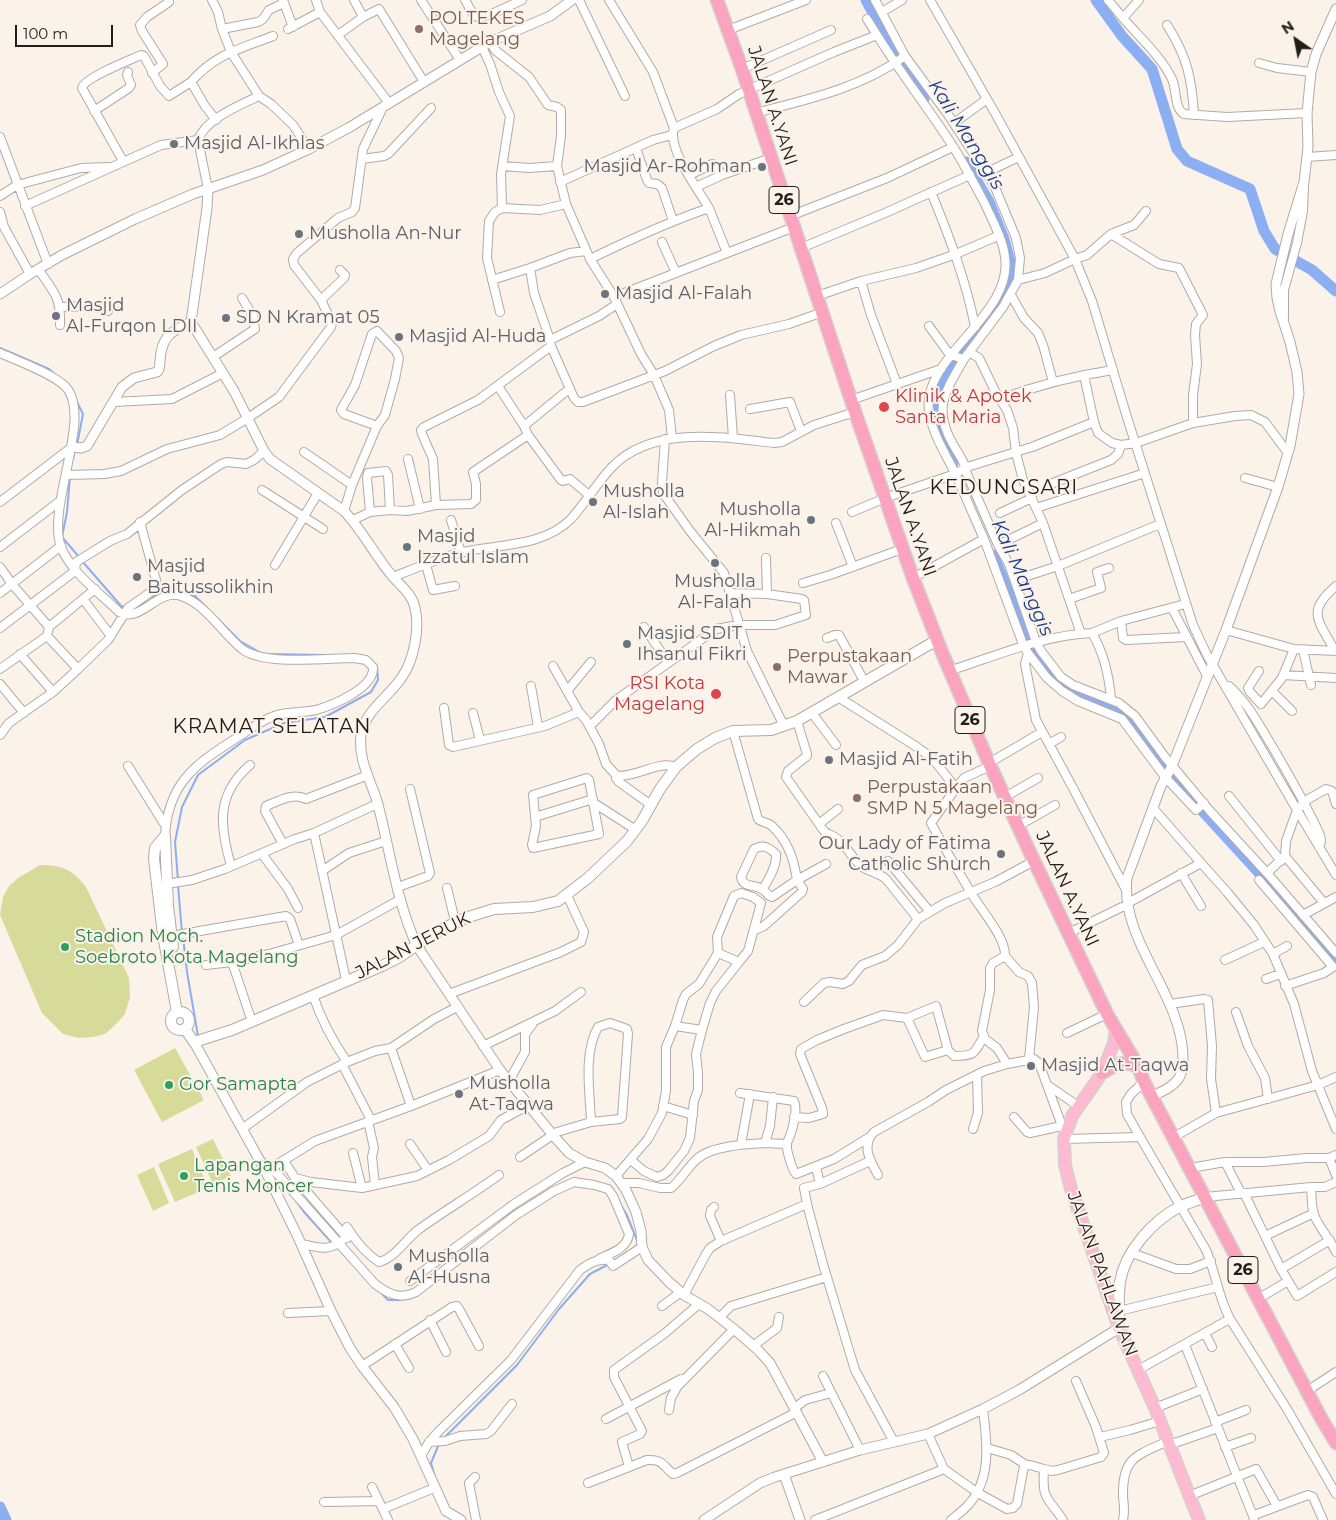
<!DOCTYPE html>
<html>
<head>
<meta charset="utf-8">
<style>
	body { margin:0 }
	#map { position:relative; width:1336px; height:1520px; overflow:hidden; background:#fbf2ea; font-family:Montserrat,sans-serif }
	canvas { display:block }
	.north { position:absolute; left:1271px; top:15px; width:50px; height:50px; -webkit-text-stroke:4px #fbf2ea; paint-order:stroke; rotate:327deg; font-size:14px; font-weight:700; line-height:20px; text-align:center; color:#201d1a }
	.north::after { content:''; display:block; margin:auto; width:18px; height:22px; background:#201d1a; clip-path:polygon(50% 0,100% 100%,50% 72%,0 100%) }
	.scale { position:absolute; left:15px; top:25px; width:98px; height:22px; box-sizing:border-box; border:2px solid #201d1a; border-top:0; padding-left:6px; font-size:15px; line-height:18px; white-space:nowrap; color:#201d1a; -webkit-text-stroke:4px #fbf2ea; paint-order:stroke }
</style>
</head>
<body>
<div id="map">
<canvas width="1336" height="1520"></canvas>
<div class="north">N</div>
<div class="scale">100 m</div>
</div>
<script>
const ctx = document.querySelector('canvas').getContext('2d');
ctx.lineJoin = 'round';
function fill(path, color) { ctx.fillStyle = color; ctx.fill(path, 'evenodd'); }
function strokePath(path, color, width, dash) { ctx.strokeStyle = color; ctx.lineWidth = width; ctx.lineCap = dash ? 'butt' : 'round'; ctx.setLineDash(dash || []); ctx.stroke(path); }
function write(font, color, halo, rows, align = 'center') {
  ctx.font = font + ' Montserrat,sans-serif'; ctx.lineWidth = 4; ctx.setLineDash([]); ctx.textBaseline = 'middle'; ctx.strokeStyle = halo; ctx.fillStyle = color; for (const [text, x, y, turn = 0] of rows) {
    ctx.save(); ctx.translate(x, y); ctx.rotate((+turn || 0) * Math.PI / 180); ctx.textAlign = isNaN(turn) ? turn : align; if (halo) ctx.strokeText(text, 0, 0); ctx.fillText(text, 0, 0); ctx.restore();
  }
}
const green = new Path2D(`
	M40,865C62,865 72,869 86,887L129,978L130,997L125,1014L114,1026L105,1034L93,1037L79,1038L63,1034L42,1013L0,915L3,897L9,886L18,878Z
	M175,1048L204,1100L162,1122L134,1070Z
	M213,1139L231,1176L213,1184L196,1147Z
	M192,1149L208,1188L175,1202L158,1164Z
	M154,1167L169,1203L153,1211L137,1175Z`);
const stream = new Path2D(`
	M0,348L49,369L58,377
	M76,400L83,414L77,445
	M73,459L75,449
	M70,476L67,512L62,537L79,557
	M82,561L122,607L127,605
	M183,593L195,596L208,609
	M148,598L170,590L179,592
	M217,618L240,641L261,653
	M266,654L324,655
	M178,880L175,842L182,807L198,775L245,740L284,723L325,717L371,692L378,680L377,666L375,664
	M178,885L182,933
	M183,937L187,972L198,1036
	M261,1154L270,1167
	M291,1194L304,1212L333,1244
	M620,1204L627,1215L638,1243L634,1249
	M337,1247L349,1260
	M378,1290L388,1300H400L404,1298
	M445,1437L517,1365L559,1309L590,1274L609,1264
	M435,1477L431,1463L439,1444`);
const river = new Path2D(`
	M866,0L895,53L924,99
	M1096,0L1122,36L1152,69L1177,149L1187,161L1250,189L1264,231L1275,249L1312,270L1336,291
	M953,463L937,427L932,410L936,395L944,378L986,324L1010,289V262L1004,239L989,202L966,162
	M993,555L1030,643L1058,684L1085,698L1114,709L1125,715L1198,806L1306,924L1336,964
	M0,1507L6,1520`);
const minor = new Path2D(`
	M212,0L218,12L222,29L231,52L259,96L271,104L293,125L309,149
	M283,0L293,27
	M316,0L320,12L389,103
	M354,0L363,17
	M421,0L460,60
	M465,0L473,14L479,18L494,13L522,0
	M579,0L625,96
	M609,0L653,72L674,128
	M875,0L905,56L949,116L994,185L1016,238L1020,258L1018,280
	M930,0L995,113L1075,259L1092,301L1126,414L1193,625L1207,655L1297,810L1286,841L1285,856L1267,873
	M1108,0L1123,18L1139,0
	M882,12L902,0
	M1123,18C1139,37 1161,56 1172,79C1177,90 1174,108 1184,114L1227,117L1307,113
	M867,19L877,35
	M1167,25C1187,56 1192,79 1194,115
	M222,29L258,22L263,19L269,10L284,3
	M288,29L320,12
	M728,30L806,0
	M338,35L363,17L379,9L424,82
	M490,42L495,50L529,77L548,105L557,107L561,110V136L557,166L566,204L590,259L614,297L641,354L654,375L669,410L672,438
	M482,47L490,64L499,92L510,116L501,174L502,208L495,212L489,221L487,258L500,312
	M1259,63L1277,68L1311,72
	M742,69L831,30
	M152,73L163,64L142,31L140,25L147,17L169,2
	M191,82C215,54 240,49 273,36
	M94,111L129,88L131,85L127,75L128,72
	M755,113C806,100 861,88 905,56
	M954,123L987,99
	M0,137L48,264
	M198,140L208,189
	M636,148L647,180L649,183L657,184L662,188L673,221
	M1307,157L1336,155
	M362,159L384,156L388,154L431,108
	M123,161L82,88C84,78 130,60 141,55L144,56L160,86L169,96L191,82L205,106L216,120
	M503,166L529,168L557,166
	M987,172L1019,157
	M690,175L712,164L715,165L722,175
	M560,182L653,140L672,135
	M696,187L722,175L771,158
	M931,192C949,236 966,280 975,327
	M0,196L17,185L81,168L107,167
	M25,206L161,145L198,140C205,119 240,105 259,96
	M502,208L540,210L566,204
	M709,208C698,189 667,149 674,128L717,109L739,94L834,52L877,35C901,74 929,109 954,148C965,166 975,185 985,204C992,220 1003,239 1005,257C1014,315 921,357 929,411C932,433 945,453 955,473C965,495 974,517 984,539
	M0,212L4,227L30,274
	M790,216L887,178L953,147
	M1111,234L1159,264L1179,268L1203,315L1196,324L1195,335L1197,364L1193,395V423
	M662,242L676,273
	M801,248L885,213L970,175
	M590,259C629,240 668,222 709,208L727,253
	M530,268L534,293L550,340
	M38,269C54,292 61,297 60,325
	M492,280L530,268L570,253L586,251
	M861,281L871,315L897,384
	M1011,295L1024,318L1038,333L1043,345L1053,382
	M817,296L861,281L916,268L956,254L998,236
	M614,297L794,227
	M321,300L344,278L345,275L340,270
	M60,307L92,306L108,311
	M1284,318V290L1297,243L1303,211L1304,187
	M929,326L950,355L964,359L1003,307L1018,280L1045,273L1075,259L1087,255L1111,234L1134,225L1146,211
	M551,346L574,398L578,402H583L665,371L714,346L741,335L789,324L823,312
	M969,352L979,358L995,391L1007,410L1013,428L1016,453L1023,480L1043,523L1081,634
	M0,353C18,361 51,373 65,386C94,415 46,506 61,547C72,574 99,592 119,612C141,624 157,588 181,596C207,605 221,632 242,649C264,666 326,658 354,658L366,660L373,667C375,688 333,705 316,710C302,713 288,711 274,716C260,721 247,731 235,739C194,765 168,784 165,836
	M213,357L255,329L253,316L242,298
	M964,359C945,392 932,409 954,446C959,455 966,463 967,474L998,545L1009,564L1036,642L1041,651L1061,677L1073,685L1119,703L1135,716L1165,757L1210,811L1267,873L1336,953
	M1084,375L1094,422L1098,433L1112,443L1121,445L1136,443L1193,423L1235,416L1251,415L1265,422L1288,453
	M498,386L524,426
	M569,389L524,426L528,435L561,480L563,481L570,479L590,496
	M730,395L733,438
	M1000,399C1038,385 1073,376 1113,370
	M851,400L941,369
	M114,402L172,399L223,373
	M750,409L790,402L801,431
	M665,439L662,482L663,493L690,531L724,573L747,651L784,726
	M304,452L352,485
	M408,459L420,509
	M66,475L104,474L121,471L167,449L220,435L248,418L279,397L331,327L332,323L321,300L294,265L293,259L297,253L338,218L352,212L355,208L363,149L383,107
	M1245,478L1278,487
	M1053,483L1111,460L1118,454L1121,445
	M262,490L323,529
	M0,502L72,447
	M436,505L433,459L422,434L421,430L424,427L478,400L551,346L550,340L599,316L617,304
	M1036,508L1145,473
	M344,511L352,485L377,426L385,415L395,379L399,358L396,351L377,331L372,334L355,385L341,410L344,414L377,426
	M370,512L390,510L407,511L436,505L471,504L476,500V484L473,472L528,435
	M852,512L885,498L955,474L967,467L1032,447L1094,422
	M1000,513L1032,498
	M353,520L370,512L367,478L368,473L386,471L388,475L390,510
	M451,520L461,553
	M836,523L853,567
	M998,545L1043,523
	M0,547L60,501
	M766,558L767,594
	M275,565L318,493
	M426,565L433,590L455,586
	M0,567L12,584L49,627L47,636L78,669
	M393,577C416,568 439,558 463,552C499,544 543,547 571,519C586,502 597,483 612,467C652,425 722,437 774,443L782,442L814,425L855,412
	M913,578L984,539L1024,647L1028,653L1025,664L1036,720L1074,790L1126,890
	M1015,580L1058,566L1160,524
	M803,583L830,575L902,549
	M0,593L61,546
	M83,599L111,636
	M1069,599L1101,588L1097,572L1109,568
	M1172,608L1207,676
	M1121,621L1123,638L1126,640L1186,637
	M49,627L95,589
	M644,627L668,662
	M0,628L75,571L76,562L81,559L110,541L127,534L182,490L221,464L227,462L246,464L254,460L264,451
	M1226,630L1294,649L1336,651
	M1092,633L1121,621L1185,604
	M827,638L835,635H839L864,681
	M1303,650L1311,685
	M1335,651C1319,621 1305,612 1336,586
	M1028,653L1047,678L1062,691L1078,701L1122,719L1165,777L1196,810L1204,803
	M20,654L53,692
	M553,666L579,712L586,720L599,744L606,764L617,776C639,777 658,760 676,767
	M0,669L47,636
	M949,671C996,656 1043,635 1092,633C1104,653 1109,676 1111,699
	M1259,671L1248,688L1250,692L1261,704L1282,678L1294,649
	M1283,675L1336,678
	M0,684L24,713
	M531,686L538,727
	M1229,686C1248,703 1259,725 1272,746C1289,775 1306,804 1320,835L1321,841L1319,847
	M567,691L591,662
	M1272,691L1292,711
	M838,697L917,747L932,758L956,788L931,823C943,846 957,869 970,891C980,909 1006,937 1005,956L993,963L990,968V990L982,1031L985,1039L997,1048L1007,1064
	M444,708L449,745L453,747L545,726L579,712
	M473,713L480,740
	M812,713L836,745
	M797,721L807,754V756L788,771L786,777L819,824L838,809
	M590,726L616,700L716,629L738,625H775L806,615L804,600L802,599L767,594L731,593
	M733,731L758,819C762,823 768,822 772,826C788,841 794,859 797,880L772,897C766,895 767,892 762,889C754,884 743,888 741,877L754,849C764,844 768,847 776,854C777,866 769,878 763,889
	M0,735L9,723L53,692L78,669L108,640L128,608L155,589L156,580L140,522
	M1049,744L1061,737
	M989,763L1042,732
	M128,766L165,825
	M617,776L616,778L619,782L651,805
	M587,778L589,780L599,834L533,848L532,845L536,826L533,795Z
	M956,788L964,778L990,766
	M1229,796L1281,861
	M1005,797L1038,778
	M594,803L636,830
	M1336,804L1332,791L1326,789L1305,801L1297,810L1336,875
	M1153,808L1201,863
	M535,817L593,799
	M819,824C828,839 830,831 840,841C849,849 853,861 864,868C871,872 879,873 886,879L918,919
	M1018,826L1055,805
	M314,833L346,980
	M283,844L265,811L266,806C279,801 293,792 306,799L368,775
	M262,854L288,889L298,908
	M1285,856L1324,903
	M888,861L930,912
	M231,866C220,827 215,795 250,765
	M322,871L349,853L386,841
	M1181,873L1201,906
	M1259,880L1333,967L1324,973L1285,986
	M166,884L192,880L225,869L295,839L314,833L377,804
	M398,887L428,876L430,873L410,789
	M447,888L455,921
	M1128,903L1201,863L1227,892L1254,925L1273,954L1294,1004L1312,1071L1336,1129
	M1303,915L1336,897
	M755,930L764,926L802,892L803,889L797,880L826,864
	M1069,933L1122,907H1129
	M171,936L286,916L290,919L299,945
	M1273,954L1287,946
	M1005,956L1019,972L1028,976L1032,983L1034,1007L1029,1059
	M1225,960L1264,942
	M206,965L232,962
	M1266,979L1280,974
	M449,994L561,952L581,942L584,932L567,895
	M313,995C321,1020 332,1040 347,1062
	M804,1002L824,983L830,982L843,984L849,981L862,965L885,956L898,945L918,919L945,903L995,882L1034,861
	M1170,1004L1204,999L1208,1000L1212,1046L1211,1079L1216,1113
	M1236,1012L1248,1046L1265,1078L1268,1099
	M252,1022L232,962L269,954L336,935L401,899
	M702,1030L710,1003L716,991L739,962
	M1067,1033L1107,1014
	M483,1046L555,1011L581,992
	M391,1048L411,1106
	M948,1050L925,1057L907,1018L936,1006L948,1050L954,1056C975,1056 974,1054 984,1036
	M342,1064L371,1120
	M509,1081L525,1052V1034L532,1025
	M1049,1086L1078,1106
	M740,1093L794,1101C798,1110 793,1127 790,1136C789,1139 787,1141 787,1144C786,1149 792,1170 796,1174L834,1159L868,1138
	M663,1106L693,1115
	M794,1117L809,1118L823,1114L822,1108L800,1054L801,1049L817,1040L844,1029L883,1015L907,1018
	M1014,1117L1027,1132L1030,1133L1062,1126
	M368,1121L374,1148L372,1157L375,1185
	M242,1129L307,1082L347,1062L375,1051L391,1048L434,1019L457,1007
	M973,1129L978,1113L977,1075
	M1140,1137L1127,1114L1126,1102L1131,1094L1144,1082
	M1174,1137L1216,1113L1318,1085L1336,1077
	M1064,1139L1140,1137L1206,1250C1216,1273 1218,1297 1230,1319L1287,1409L1336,1494
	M765,1143L786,1144
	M410,1144L428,1170
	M741,1144L750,1094
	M353,1153L362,1188
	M520,1157L557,1132L591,1122L620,1119L622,1117L628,1034L627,1029L610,1023L598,1027C583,1053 590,1093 591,1122
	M1329,1158L1336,1175
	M631,1160L644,1171L657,1177L663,1175L668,1171L684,1151L690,1138L694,1101L698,1090V1073L696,1054L702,1030L675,1026
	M284,1161L295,1178L311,1182L362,1188L417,1176L449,1160L489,1136L501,1120L529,1105
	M1225,1162L1241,1193
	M272,1168L375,1284C388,1294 400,1300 416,1292L516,1215L554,1191L574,1182L594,1185L608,1189L613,1196L629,1234C627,1249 611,1253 599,1259
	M1190,1168L1225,1162H1263L1307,1158H1329L1336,1155
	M268,1170L315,1141L411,1106L500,1070
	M878,1175C870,1161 861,1145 874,1132L928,1102L946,1090L984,1071L1007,1064L1034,1059L1039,1063L1062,1126L1067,1129
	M616,1176L648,1139L662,1113L666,1091V1047L675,1026L683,1000L686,994L699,984L718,953L717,937L734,896L741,893L753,897L761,903L748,951L739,962L718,953
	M295,1178L347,1238
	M621,1183H639L660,1188H671C681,1180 687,1168 697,1159C711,1146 746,1144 765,1143L770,1126L773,1097
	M820,1184L870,1161
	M1311,1187H1325L1336,1182
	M1244,1193L1281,1269L1297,1296L1336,1272
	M1205,1197L1311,1187C1312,1196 1311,1206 1314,1215C1320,1229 1330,1239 1336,1252
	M807,1204L804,1188L820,1184L816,1167
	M714,1207L711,1210L710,1216L721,1241
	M347,1227C355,1240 366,1254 379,1262C395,1258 405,1240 418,1230C444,1211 473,1194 499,1175
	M1265,1236L1314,1213
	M301,1244C319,1247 326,1252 342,1241
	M1132,1253L1176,1269H1190L1211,1261
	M1281,1269L1330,1240
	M410,1281L514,1204L563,1173L585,1162
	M684,1295L706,1254L710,1248L721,1241L807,1204L823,1264L855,1370L894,1442
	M1258,1299L1288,1281
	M662,1306L681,1292
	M1119,1311L1218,1287
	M288,1313L331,1311
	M719,1318L731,1306L827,1277
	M430,1320L446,1352
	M1205,1333L1212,1347
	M395,1344L409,1368
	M1185,1345L1253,1516
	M753,1346L777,1328L779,1317
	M362,1366L452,1307L457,1306L459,1309L479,1346
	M1138,1370L1226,1321
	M823,1376L860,1450
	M1307,1391L1336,1372
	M795,1408L805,1400L831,1393
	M1155,1408L1203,1389
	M669,1410L671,1398L677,1387L734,1329
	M606,1419L681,1379
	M1215,1422L1246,1410
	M928,1434L944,1469L978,1493L1007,1509L1013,1508L1017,1504L1024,1466L1030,1465L1044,1469C1042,1501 1047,1496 1063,1520
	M1100,1437L1130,1430L1160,1421
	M429,1442L445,1441L460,1436L486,1434L491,1431L512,1404
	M1169,1445L1218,1428
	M1225,1447L1251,1438
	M987,1448L1011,1455L1026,1465
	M421,1456L429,1442L438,1432L511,1360L580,1270C590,1263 596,1259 609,1260L613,1266L642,1247
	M629,1467L622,1442L640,1434L642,1431L614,1377V1370L664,1334L699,1304
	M1044,1469L1052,1471L1058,1470L1101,1457L1104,1453L1096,1427L1076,1381
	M475,1477L469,1483L476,1520
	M588,1483L647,1460C663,1459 663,1466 673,1474L677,1473L797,1412
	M372,1487L388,1520
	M1189,1496L1256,1469L1277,1506
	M324,1502L378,1501
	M383,1509L434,1488
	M815,1520L944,1469
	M951,1520C957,1515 964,1510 969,1504C992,1478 987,1441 983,1409
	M1123,1520C1125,1511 1124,1505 1123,1497C1122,1457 1136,1456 1168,1441
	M1254,1520L1253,1516L1257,1514L1308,1495L1313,1497L1323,1520`);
const tertiary = new Path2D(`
	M208,189L207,208L191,322L234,391L264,451L270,459L344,511C363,531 375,556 393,577C402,587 412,594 415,608C420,628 414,660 402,677C389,697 365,710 361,735C358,759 370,779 377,801C390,849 396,901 417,946L500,1070L552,1134L569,1153L585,1162L605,1168L616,1176L626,1190L636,1212L641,1231L642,1247L648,1260L669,1282L684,1295L708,1309L734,1329L757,1349L770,1363L823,1462
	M0,294L30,274L62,255L135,219L193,194L263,170L309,149L350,127L490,42L550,16L572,0
	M72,447L81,448L87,446L122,387L134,378L157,372C161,368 159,366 160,361C161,337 171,331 191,322
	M194,1042L266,1172L297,1235L331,1311L350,1348L362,1366L394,1407L413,1439L446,1511L461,1520
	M1153,1096C1163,1091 1175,1086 1180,1076C1183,1070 1183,1063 1183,1057C1182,994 1120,942 1127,878L1161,786L1172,766L1226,630L1278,487L1290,446L1299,394L1297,372L1290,342L1280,311L1277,298L1276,284L1288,234L1304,182L1308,147L1307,113L1311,72L1316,54L1336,9
	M784,1474L800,1520
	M704,1520L760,1483L775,1477L860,1450L928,1434L983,1409L1019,1390L1119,1328`);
const secondary = new Path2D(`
	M165,836L155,848L154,859L163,935L177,1012
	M165,836L168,906L173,947
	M171 1021a9 9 0 1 1 18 0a9 9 0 1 1-18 0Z
	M185,1029L194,1042L232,1030L382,966L398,958L436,932L465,918L494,909L533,907L558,901L588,878L627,841L642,821L660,789L676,767L697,749L715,738L733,731L771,730L797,721L937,640
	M1119,1324C1119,1310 1118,1295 1120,1282C1125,1251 1153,1221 1179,1207C1187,1203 1196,1201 1205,1197`);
const primary = new Path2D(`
	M1116,1029L1114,1043L1102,1073L1072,1116L1064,1139L1065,1165L1071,1189L1119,1328L1155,1408L1199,1520`);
const trunk = new Path2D(`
	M717,0L742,69L855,412L913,578L941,650L989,763L1034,861L1107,1014L1138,1066L1144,1082L1321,1418L1336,1443
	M1102,1073C1117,1064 1121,1060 1138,1066`);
const markers = [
	[419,29,5,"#8d6e63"],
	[174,144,5,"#6b7280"],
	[762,167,5,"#6b7280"],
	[299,234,5,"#6b7280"],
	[605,294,5,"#6b7280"],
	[56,316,5,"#6b7280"],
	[226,318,5,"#6b7280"],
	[399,337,5,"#6b7280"],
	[884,407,6,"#e0444e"],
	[593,502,5,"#6b7280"],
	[811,520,5,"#6b7280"],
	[407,547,5,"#6b7280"],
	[715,563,5,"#6b7280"],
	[137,577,5,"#6b7280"],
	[627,644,5,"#6b7280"],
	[777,667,5,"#8d6e63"],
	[716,694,6,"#e0444e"],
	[829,760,5,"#6b7280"],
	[857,798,5,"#8d6e63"],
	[1001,854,5,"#6b7280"],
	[65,947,5,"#2e9e5b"],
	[1031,1066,5,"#6b7280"],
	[169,1085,5,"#2e9e5b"],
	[459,1094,5,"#6b7280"],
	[184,1176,5,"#2e9e5b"],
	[398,1267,5,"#6b7280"]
];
const shields = [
	[784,200,30],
	[970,720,30],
	[1243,1270,30]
];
const shieldNames = [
	["26",784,200],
	["26",970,720],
	["26",1243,1270]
];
const educationNames = [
	["POLTEKES",429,19],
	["Magelang",429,40],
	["Perpustakaan",787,657],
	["Mawar",787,678],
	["Perpustakaan",867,788],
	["SMP N 5 Magelang",867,809]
];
const streetNames = [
	["JALAN A.YANI",772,106,72],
	["JALAN A.YANI",910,517,71],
	["JALAN A.YANI",1067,889,65],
	["JALAN JERUK",413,946,-27],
	["JALAN PAHLAWAN",1102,1274,70]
];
const worshipNames = [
	["Masjid Al-Ikhlas",184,144],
	["Masjid Ar-Rohman",752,167,"right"],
	["Musholla An-Nur",309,234],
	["Masjid Al-Falah",615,294],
	["Masjid",66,306],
	["Al-Furqon LDII",66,327],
	["SD N Kramat 05",236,318],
	["Masjid Al-Huda",409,337],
	["Musholla",603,492],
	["Al-Islah",603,513],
	["Musholla",801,510,"right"],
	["Al-Hikmah",801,531,"right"],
	["Masjid",417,537],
	["Izzatul Islam",417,558],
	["Masjid",147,567],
	["Baitussolikhin",147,588],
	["Musholla",715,582,"center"],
	["Al-Falah",715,603,"center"],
	["Masjid SDIT",637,634],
	["Ihsanul Fikri",637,655],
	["Masjid Al-Fatih",839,760],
	["Our Lady of Fatima",991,844,"right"],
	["Catholic Shurch",991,865,"right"],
	["Masjid At-Taqwa",1041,1066],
	["Musholla",469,1084],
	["At-Taqwa",469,1105],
	["Musholla",408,1257],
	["Al-Husna",408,1278]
];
const healthNames = [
	["Klinik & Apotek",895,397],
	["Santa Maria",895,418],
	["RSI Kota",705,684,"right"],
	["Magelang",705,705,"right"]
];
const leisureNames = [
	["Stadion Moch.",75,937],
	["Soebroto Kota Magelang",75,958],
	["Gor Samapta",179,1085],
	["Lapangan",194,1166],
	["Tenis Moncer",194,1187]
];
const waterNames = [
	["Kali Manggis",966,135,58],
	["Kali Manggis",1022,578,66]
];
const quarterNames = [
	["KEDUNGSARI",1004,488],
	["KRAMAT SELATAN",272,727]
];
fill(green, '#d6db9a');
strokePath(stream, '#8caef3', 2);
strokePath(river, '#8caef3', 11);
strokePath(minor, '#b3aaa4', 10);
strokePath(tertiary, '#b3aaa4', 11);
strokePath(secondary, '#b3aaa4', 12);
strokePath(primary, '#d2d2d1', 14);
strokePath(trunk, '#d2d2d1', 15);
strokePath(minor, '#fff', 8);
strokePath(tertiary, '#fff', 9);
strokePath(secondary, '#fff', 10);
strokePath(primary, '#fdbad0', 11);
strokePath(trunk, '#fca3c0', 12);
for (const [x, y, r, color] of markers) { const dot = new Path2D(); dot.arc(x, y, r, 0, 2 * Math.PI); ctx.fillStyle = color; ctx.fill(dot); strokePath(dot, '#fbf2ea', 2); }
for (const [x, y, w] of shields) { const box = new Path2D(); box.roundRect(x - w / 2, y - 13.5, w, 27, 4); ctx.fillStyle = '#fbf2ea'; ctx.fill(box); strokePath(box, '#201d1a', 1); }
write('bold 16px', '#201d1a', null, shieldNames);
write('18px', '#785e54', '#fbf2ea', educationNames, 'left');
write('18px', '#201d1a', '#fbf2ea', streetNames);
write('18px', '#5b616d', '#fbf2ea', worshipNames, 'left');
write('18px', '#be3a42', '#fbf2ea', healthNames, 'left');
write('18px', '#27864d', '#fbf2ea', leisureNames, 'left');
write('italic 19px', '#1a3b8a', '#fbf2ea', waterNames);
ctx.letterSpacing = '1px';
write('20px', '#201d1a', '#fbf2ea', quarterNames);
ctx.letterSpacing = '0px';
</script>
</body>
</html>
